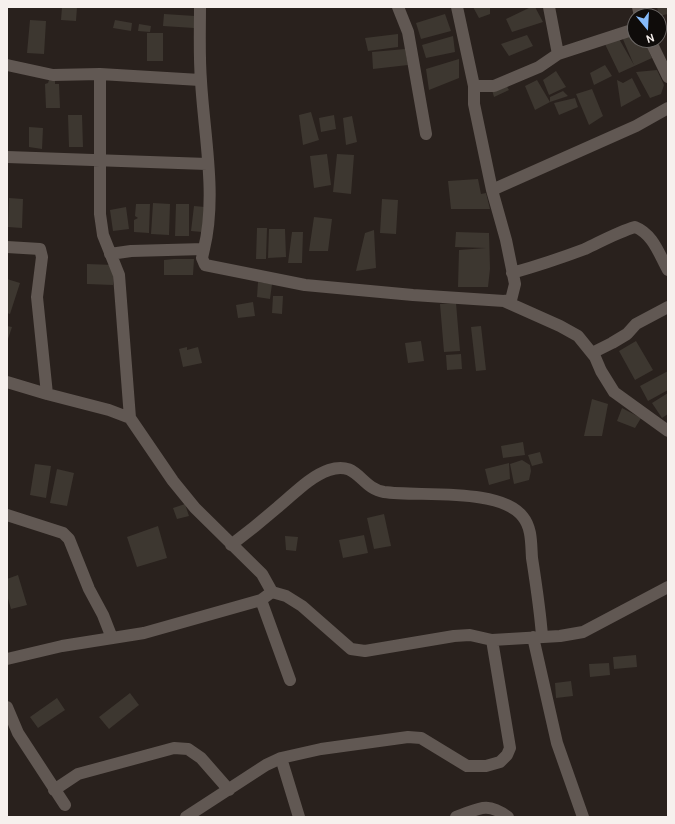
<!DOCTYPE html>
<html>
<head>
<meta charset="utf-8">
<style>
	body { margin:0 }
	#map { position:relative; width:675px; height:824px; overflow:hidden; background:#29211d; font-family:Cabin,sans-serif }
	canvas { display:block }
	.frame { position:absolute; inset:0; border:8px solid #f6f0ed; pointer-events:none }
	.north { position:absolute; left:627px; top:8px; width:40px; height:40px; box-sizing:border-box; background:#0f0c0a; border:1px solid #6b6765; border-radius:50%; rotate:162deg; font-size:11px; font-weight:700; line-height:16px; text-align:center; color:#f6f0ed }
	.north::after { content:''; display:block; margin:auto; width:14px; height:18px; background:#85bbfb; clip-path:polygon(50% 0,100% 100%,50% 72%,0 100%) }
</style>
</head>
<body>
<div id="map">
<canvas width="675" height="824"></canvas>
<div class="frame"></div>
<div class="north">N</div>
</div>
<script>
const ctx = document.querySelector('canvas').getContext('2d');
ctx.lineJoin = 'round';
function fill(path, color) { ctx.fillStyle = color; ctx.fill(path, 'evenodd'); }
function strokePath(path, color, width, dash) { ctx.strokeStyle = color; ctx.lineWidth = width; ctx.lineCap = dash ? 'butt' : 'round'; ctx.setLineDash(dash || []); ctx.stroke(path); }
const building = new Path2D(`
	M62,7H77L76,21L61,20Z
	M473,7H490V14L479,18Z
	M531,7H535L543,22L512,32L506,19Z
	M657,7H668V14L659,16Z
	M164,14L195,16L194,28L163,26Z
	M445,14L451,31L421,39L416,23Z
	M30,20L46,21L44,54L27,53Z
	M115,20L132,23L131,31L113,28Z
	M139,24L151,26L150,32L138,31Z
	M635,32V40H644L652,58L619,73L603,40L618,37L634,65L622,37Z
	M147,33H163V61H147Z
	M398,34V47L368,51L365,38Z
	M527,35L533,46L509,56L501,44Z
	M453,36L455,52L426,58L422,45Z
	M405,49L408,65L373,69L372,52Z
	M459,59V78L429,90L426,69Z
	M605,65L612,76L594,85L590,73Z
	M657,70L664,85L661,94L650,98L636,72Z
	M556,71L566,87L549,95L543,80Z
	M632,78L641,96L621,107L617,80L623,83Z
	M49,80H55V84H59L60,108H46L45,84L48,83Z
	M537,80L550,102L535,110L525,86Z
	M506,85L509,90L494,97L492,90Z
	M592,89L603,116L589,125L576,94Z
	M563,91L568,96L550,102V97Z
	M575,98L578,107L559,115L554,103Z
	M311,112L319,140L303,145L299,115Z
	M68,115H82L83,147H69Z
	M334,115L336,129L321,132L319,118Z
	M352,116L357,142L346,145L343,118Z
	M29,127L43,128L42,149L29,147Z
	M327,154L331,185L314,188L310,156Z
	M337,154L354,155L351,194L333,192Z
	M478,179L481,194L486,193L490,209H451L448,181Z
	M9,198L23,199L22,228L8,227Z
	M382,199L398,200L396,234L380,233Z
	M153,203L170,204L169,235L151,234Z
	M136,204H150L149,233L134,232V220L138,218L135,216Z
	M176,204H189V236H175Z
	M194,206L205,207L202,232L191,231Z
	M126,207L129,229L113,231L110,210Z
	M314,217L332,219L328,251H309Z
	M257,228H267L266,259H256Z
	M269,229H285L286,257L268,258Z
	M374,230L376,268L356,271L365,233Z
	M292,232H303L302,263H288Z
	M456,232L489,233L490,269L488,287H458L459,250L486,248L455,247Z
	M174,259H194L193,275H164V260Z
	M87,264L114,265L113,285L87,284Z
	M7,279L20,283L10,314L7,313Z
	M258,282L272,284L270,299L257,297Z
	M273,296H283L282,314L272,313Z
	M253,302L255,316L238,318L236,305Z
	M456,303L460,351L444,352L440,304Z
	M7,326L12,327L7,342Z
	M481,326L486,370L476,371L471,327Z
	M421,341L424,361L408,363L405,343Z
	M636,341L653,370L635,380L619,351Z
	M187,347V350L198,347L202,363L183,367L179,349Z
	M461,354L462,369L447,370L446,355Z
	M668,371V390L648,401L640,386Z
	M668,393V414L662,418L652,403Z
	M592,399L608,404L602,436H584Z
	M622,408L641,418L635,428L617,421Z
	M523,442L525,455L503,458L501,446Z
	M540,452L543,463L532,466L528,455Z
	M522,460L530,465L531,471L529,480L514,484L510,464Z
	M509,463L510,479L489,485L485,469Z
	M35,464L51,466L46,498L30,495Z
	M57,469L74,473L67,506L50,503Z
	M185,504L189,516L177,519L173,508Z
	M384,514L391,546L374,549L367,518Z
	M158,526L167,558L137,567L127,537Z
	M364,535L368,553L343,558L339,540Z
	M285,536L298,537L296,551L286,550Z
	M18,575L27,605L11,609L7,595V579Z
	M636,655L637,667L614,669L613,657Z
	M609,663L610,675L590,677L589,664Z
	M571,681L573,696L556,698L555,683Z
	M130,693L139,705L109,729L99,717Z
	M57,698L65,710L38,728L30,717Z`);
const minor = new Path2D(`
	M200,7C200,31 199,56 201,81C204,134 217,196 204,249
	M398,7L408,32L426,134
	M549,7L558,54
	M638,7L640,16
	M650,40L668,77
	M7,65L53,75L100,74V214L103,235L119,275L130,418
	M100,74L200,80
	M474,86H494L539,67L558,54L635,29
	M7,157L207,164
	M492,190L636,126L668,108
	M7,247L40,249L42,257L37,297L47,394
	M110,254L131,251L204,249L202,258L205,265L305,285L413,295L504,301L511,300L515,284L506,240L492,190L474,104V86L457,7
	M512,273C537,266 561,258 585,249C602,241 618,232 635,227C653,234 659,254 668,270
	M504,301L560,326L578,336L595,357L601,371L614,392L668,431
	M592,353L612,343L627,334L636,324L668,307
	M7,382L47,394L109,410L130,418L173,481L195,508L262,574L272,592L261,600L144,633L62,646L7,659
	M7,515L63,533L69,539L89,589L103,615L112,638
	M231,545C247,533 263,520 278,507C294,494 309,477 329,470C358,460 360,488 384,492C419,497 501,487 523,517C532,528 531,544 532,558C536,584 540,609 542,636
	M272,592L286,596L302,606L351,649L365,651L454,636L470,635L492,640L560,636L583,632L668,587
	M261,600L290,680
	M533,637L557,743L583,817
	M7,707L18,733L65,805
	M281,758L299,817
	M54,790L78,774L174,748L188,749L201,758L229,790
	M186,817L266,765L281,758L321,749L408,737L421,738L467,766H486L500,762L507,755L510,748L492,640
	M456,817C479,809 486,801 508,817`);
fill(building, '#3d3730');
strokePath(minor, '#615853', 12);
</script>
</body>
</html>
